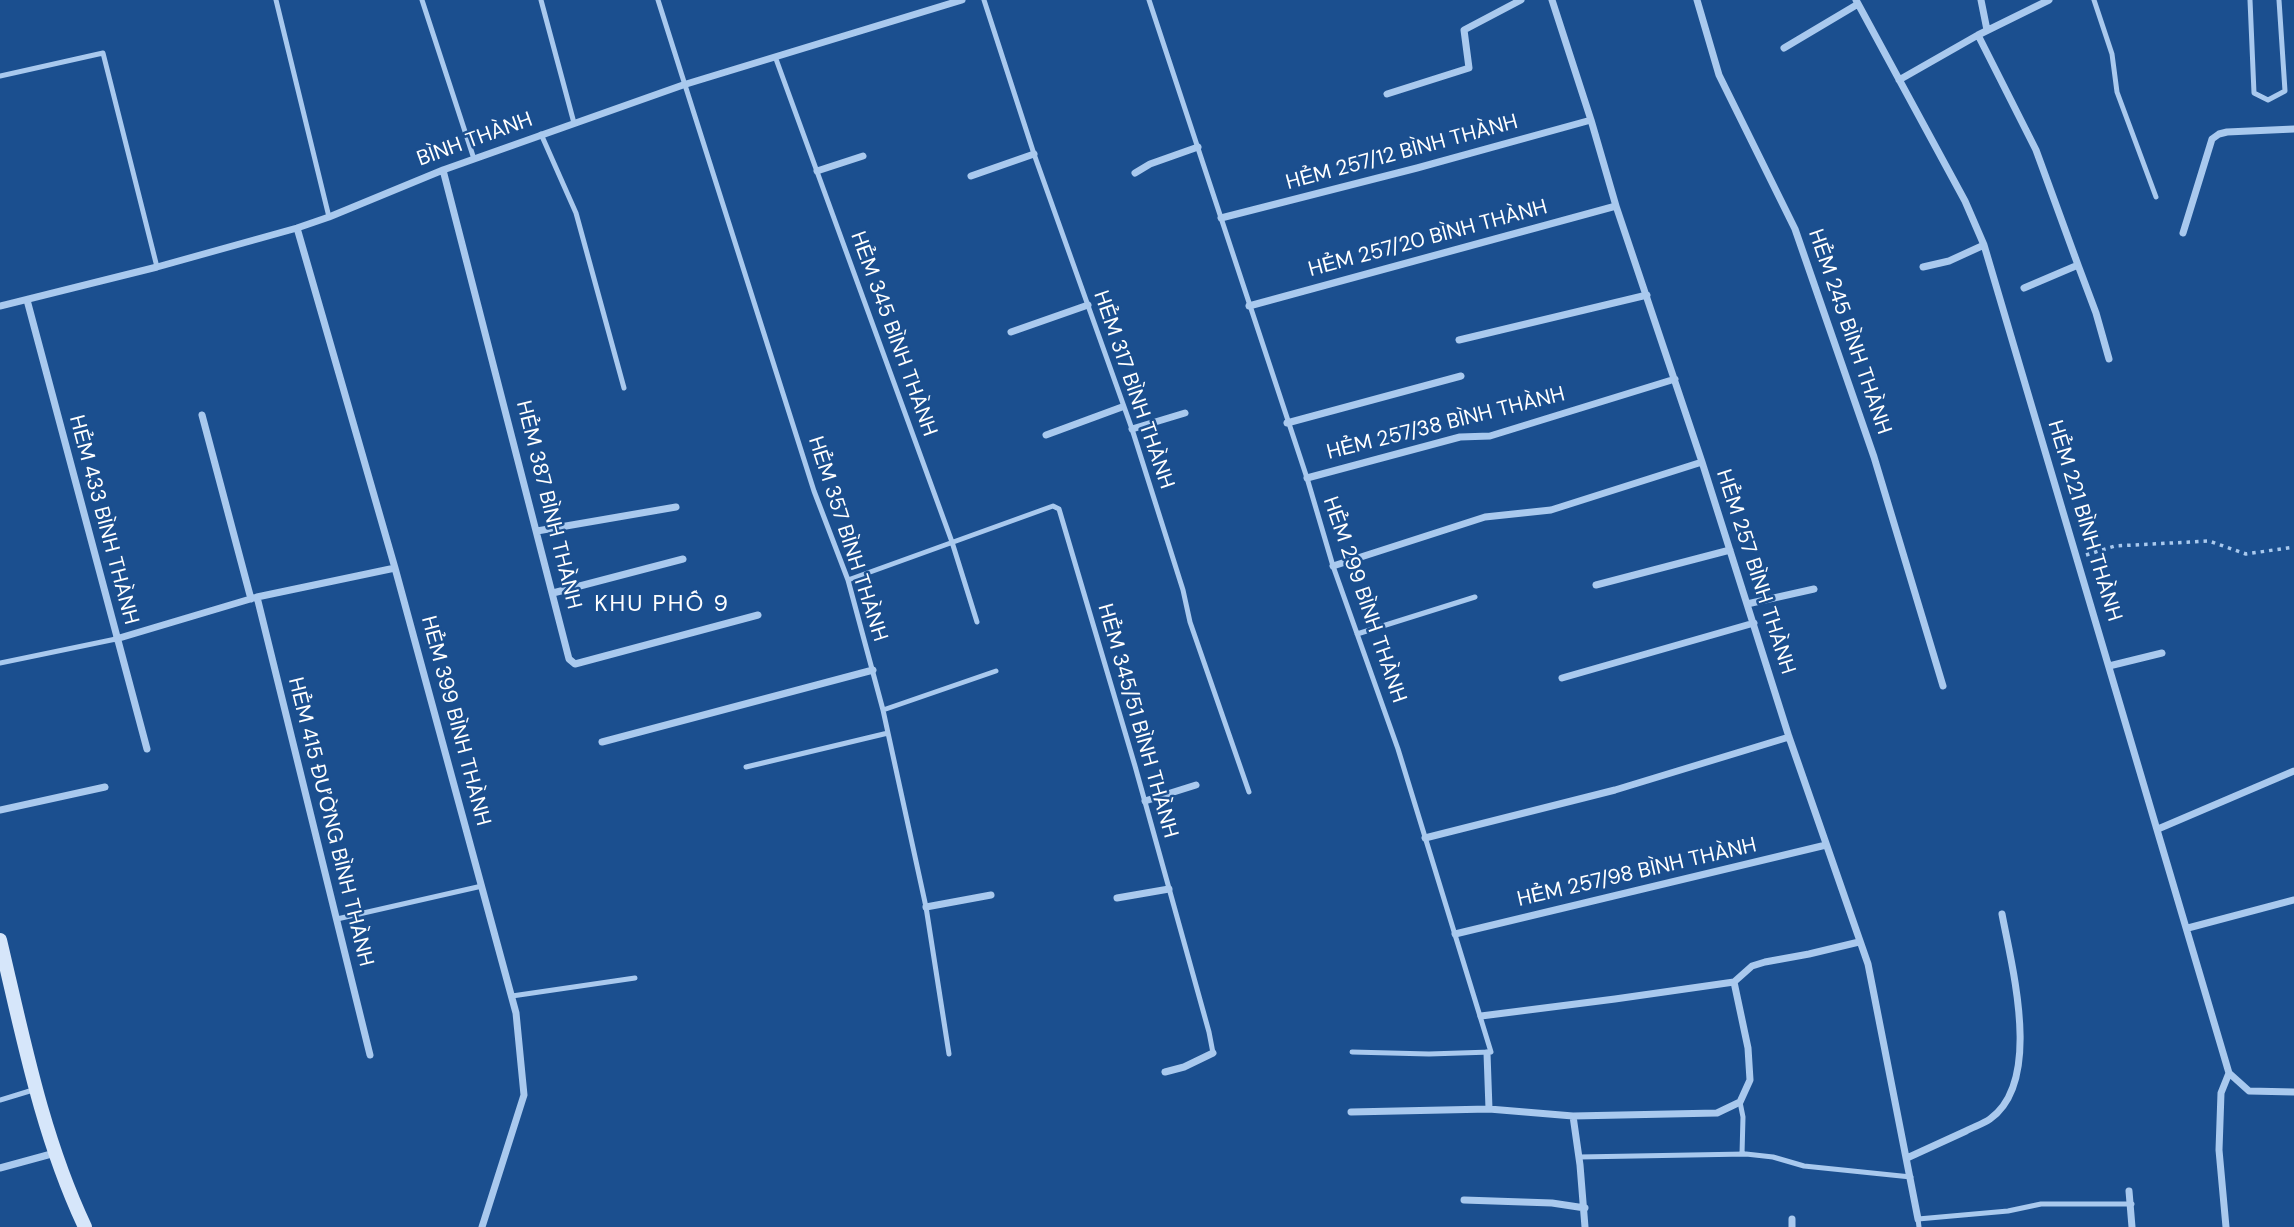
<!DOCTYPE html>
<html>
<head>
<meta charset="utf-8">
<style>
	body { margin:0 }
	canvas { display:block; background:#1b4f8f }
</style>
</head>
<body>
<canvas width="2294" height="1227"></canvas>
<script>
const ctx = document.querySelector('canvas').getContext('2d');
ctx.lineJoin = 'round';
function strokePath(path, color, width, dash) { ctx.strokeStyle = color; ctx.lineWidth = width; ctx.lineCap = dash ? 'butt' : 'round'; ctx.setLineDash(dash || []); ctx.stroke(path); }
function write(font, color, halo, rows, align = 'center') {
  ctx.font = font + ' "DM Sans",sans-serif'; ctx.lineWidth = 5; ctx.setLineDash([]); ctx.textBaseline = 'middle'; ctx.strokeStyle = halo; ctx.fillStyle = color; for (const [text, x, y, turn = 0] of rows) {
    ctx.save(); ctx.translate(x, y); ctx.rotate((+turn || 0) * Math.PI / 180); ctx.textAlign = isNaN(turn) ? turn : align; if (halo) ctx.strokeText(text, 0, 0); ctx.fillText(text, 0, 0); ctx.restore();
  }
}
const path = new Path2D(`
	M2086,555L2115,546L2209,541L2246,554L2294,547`);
const lane = new Path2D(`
	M276,0L329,217
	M422,0L474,159
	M541,0L574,123
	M658,0L814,491L848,580L883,710L926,907L949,1054
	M984,0L1034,154L1132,429L1183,590L1190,622L1249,792
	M1149,0L1307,478L1333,566L1398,749L1491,1052L1429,1054L1352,1052
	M2094,0L2112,54L2117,92L2156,197
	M2250,0L2254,93L2268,100L2285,91L2279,0
	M776,59L952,542L977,622
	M0,76L103,53L157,267
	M541,134L576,213L624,388
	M848,580L1053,506L1059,509L1135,766L1209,1032L1213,1053
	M1357,634L1475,597
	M0,663L116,639
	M883,710L996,671
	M746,767L888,733
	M337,919L482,886
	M512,996L635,978
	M0,1100L33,1090
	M1740,1102L1743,1117L1742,1154
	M1579,1157L1746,1154L1773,1157L1804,1166L1911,1177
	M1919,1227L1918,1219L2008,1211L2041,1204H2132`);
const street = new Path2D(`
	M1552,0L1591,120L1616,206L1702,462L1789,737L1868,964L1918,1219
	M1697,0L1719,75L1795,229L1874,457L1943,686
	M1856,0L1965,201L1984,245L2229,1073
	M1981,0L1987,30
	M1978,35L2036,150L2078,265L2024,288
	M1784,48L1858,4
	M1899,80L1978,35L2049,0
	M1387,94L1469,68L1464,30L1521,0
	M443,170L569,659L575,664L758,615
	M817,171L863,156
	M1135,173L1150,164L1198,147
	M971,176L1034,154
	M1221,218L1417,168L1591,120
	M297,228L395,568L516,1013L524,1095L482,1227
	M2183,233L2212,139L2219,134L2227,132L2294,129
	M2078,265L2096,313L2109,359
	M1923,267L1949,261L1984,245
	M27,300L147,749
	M0,306L157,267L297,228L329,217L443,170L683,85L962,0
	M1249,306L1616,206
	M1011,332L1088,305
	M1459,340L1647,295
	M202,415L251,599
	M1287,423L1461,376
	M1132,429L1185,413
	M1046,435L1122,407
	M1307,478L1460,437L1490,436L1675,379
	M537,531L676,507
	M1333,566L1485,517L1551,510L1702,462
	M1596,585L1730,550
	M553,593L683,559
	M257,597L370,1055
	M1747,604L1814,589
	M116,639L257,597L395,568
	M2109,666L2162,653
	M1562,678L1754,623
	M602,742L873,670
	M1145,801L1196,785
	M0,810L105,787
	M2158,829L2294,771
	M1425,838L1615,790L1789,737
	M1117,898L1169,889
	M926,907L991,895
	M2188,928L2294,900
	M1455,934L1826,845
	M1481,1016L1615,999L1734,982L1752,966L1765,962L1809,954L1859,942
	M1487,1053L1489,1109L1573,1116L1580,1165L1585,1227
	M1165,1072L1184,1067L1213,1053
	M2229,1073L2249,1091L2294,1092
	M1351,1112L1489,1109
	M1573,1116L1717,1113L1740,1102L1750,1080L1748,1048L1734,982
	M1907,1158C1927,1149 1946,1140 1966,1131C1973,1127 1983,1124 1990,1119C2043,1081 2012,968 2002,914
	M0,1168L55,1153
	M2129,1191L2132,1227
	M1464,1200L1552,1203L1585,1208
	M1792,1227V1219
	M2226,1227L2219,1150L2221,1093L2229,1073`);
const secondary = new Path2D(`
	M0,940C23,1037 42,1136 85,1227`);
const streetNames = [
	["BÌNH THÀNH",475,140,-20],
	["HẺM 257/12 BÌNH THÀNH",1402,153,-15],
	["HẺM 257/20 BÌNH THÀNH",1428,239,-15],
	["HẺM 245 BÌNH THÀNH",1849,332,71],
	["HẺM 345 BÌNH THÀNH",893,334,70],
	["HẺM 317 BÌNH THÀNH",1133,390,71],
	["HẺM 257/38 BÌNH THÀNH",1446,424,-14],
	["HẺM 387 BÌNH THÀNH",548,505,76],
	["HẺM 433 BÌNH THÀNH",103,520,75],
	["HẺM 221 BÌNH THÀNH",2084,521,73],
	["HẺM 357 BÌNH THÀNH",847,539,72],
	["HẺM 257 BÌNH THÀNH",1755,572,72],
	["HẺM 299 BÌNH THÀNH",1364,600,71],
	["HẺM 399 BÌNH THÀNH",455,721,75],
	["HẺM 345/51 BÌNH THÀNH",1137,721,74],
	["HẺM 415 ĐƯỜNG BÌNH THÀNH",330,822,76],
	["HẺM 257/98 BÌNH THÀNH",1637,873,-13]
];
const neighbourhoodNames = [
	["KHU PHỐ 9",662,605]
];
strokePath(path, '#a9c9ee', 3.5, [3.5, 5]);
strokePath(lane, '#a9c9ee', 5);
strokePath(street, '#a9c9ee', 7);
strokePath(secondary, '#d6e6fa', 14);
write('21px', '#fff', '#1b4f8f', streetNames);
ctx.letterSpacing = '2px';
write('23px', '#fff', '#1b4f8f', neighbourhoodNames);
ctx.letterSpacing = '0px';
</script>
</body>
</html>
